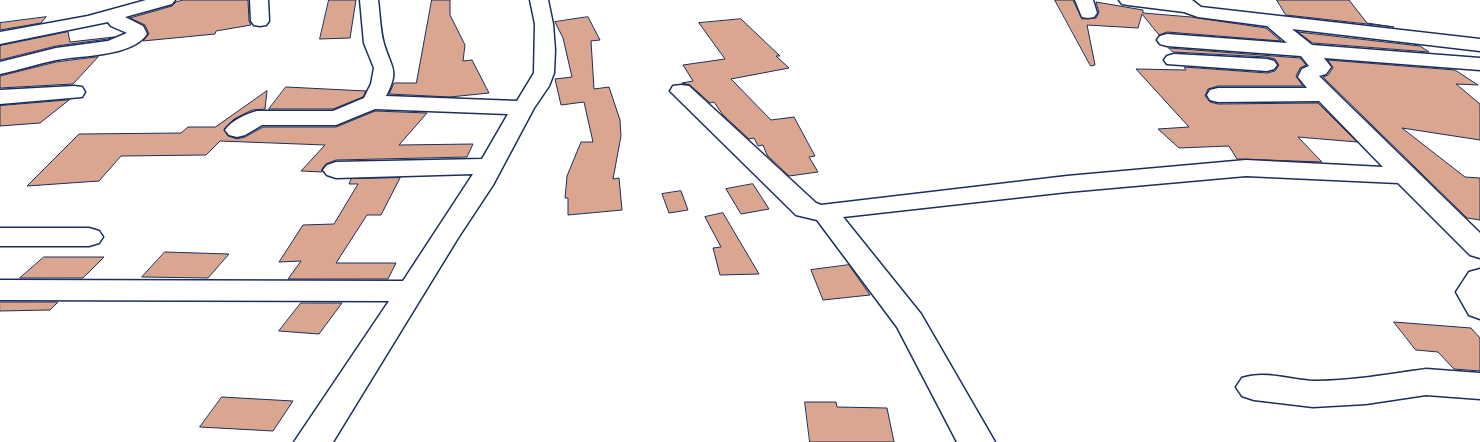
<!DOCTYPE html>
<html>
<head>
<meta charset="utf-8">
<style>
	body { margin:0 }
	canvas { display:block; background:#fff }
</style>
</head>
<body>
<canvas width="1480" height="442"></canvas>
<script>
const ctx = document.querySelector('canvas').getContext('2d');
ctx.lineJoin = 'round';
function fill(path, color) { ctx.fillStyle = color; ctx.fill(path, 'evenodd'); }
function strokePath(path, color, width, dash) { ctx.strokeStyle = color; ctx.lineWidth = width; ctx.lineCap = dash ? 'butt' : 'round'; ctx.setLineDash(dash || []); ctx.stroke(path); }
const building = new Path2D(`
	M184,0H248L249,21L251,25L216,31L215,34L143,41L149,34L145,25L130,18L172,6L176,2Z
	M329,0H356L350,38L320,39Z
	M432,0H450V15L465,45L463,61L472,60L489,93L450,97L389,94L394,83H416Z
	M1055,0H1073L1082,19L1096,18L1099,12L1096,2L1143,10V13L1191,17L1266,28L1281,41L1167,32L1159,35L1142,14L1138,28L1087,25L1095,65L1091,66Z
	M1277,0H1349L1367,23L1394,27L1286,15Z
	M46,17L41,23L0,30V23Z
	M588,17L600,40L591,41L594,89L609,87L620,120L621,136L613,179L619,178L622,210L568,215V198H565L567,176L581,142H593L584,102L561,105L555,79L572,77L563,38L555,22Z
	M741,19L780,56H776L789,68L731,79L771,120L794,117L815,156L809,157L818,172L789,176L767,155L763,145L758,146L754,138L749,139L723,115L714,102L710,103L690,85L682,83L693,81L683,65L725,59L699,23Z
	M68,32L70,42L114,37L108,39L56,46L0,60V46Z
	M1298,32L1420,46L1429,52L1313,43Z
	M1169,48L1300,58L1306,65L1300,68L1296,76L1303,86H1218L1208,89L1205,96L1210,102L1218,104L1318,103L1357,142L1298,137L1322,162L1237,159L1229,146L1179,148L1158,129L1189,127L1136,69L1186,70L1184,67L1267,73L1275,71L1279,65L1275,59L1267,57L1173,52Z
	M98,57L73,84L0,88V76L56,62Z
	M1328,60L1455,70L1478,85L1456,84L1480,104V140L1402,128L1465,177L1480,178V220L1467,218L1323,77L1328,75L1333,68Z
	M286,87L366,91L363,97L333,109H269Z
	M267,91L265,109L252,110L234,119L224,129L228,136L237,139L245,137L263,127H336L375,111L427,113L399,145L473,144L467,157L336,160L326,164L322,169V172L301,171L325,145L220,141L206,155L121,156L99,181L27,186L79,134L181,133L188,127H215Z
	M69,100L40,123L0,126V106Z
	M400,178L381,215H367L336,263H396L388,279H288L301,261L279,262L303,225L334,224L358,184H349L351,179Z
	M753,184L769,209L741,214L726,189Z
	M681,191L688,210L669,213L662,194Z
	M723,213L759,274L720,275L713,248L721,247L705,217Z
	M165,252L229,254L208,278L142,277Z
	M44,257H104L83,278H20Z
	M849,265L870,295L823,300L811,270Z
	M0,302H58L50,310L0,311Z
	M301,303H342L319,334L279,331Z
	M1394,322L1471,328L1480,338V371L1454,369L1438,352L1416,350Z
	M222,397L293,401L273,431L200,427Z
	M805,402H836L837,407L887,408L894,442H810Z`);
const street = new Path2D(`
	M146,0H175L172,4L125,17L143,26L147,34C132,57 81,55 56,60C37,64 19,70 0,74V62L56,48L108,41L127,33L111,26L108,22L0,44V32L88,16Z
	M250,0H268L269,21L266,25L260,26L254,25L251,21Z
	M360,0H378C380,14 380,30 384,44C391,68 400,70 386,96L517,101L534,73L535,24L530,0H548L553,24L555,50L554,73L549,86L534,108L493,185L458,238L333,442H294L389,301L0,300V280L403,281L473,174L336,178L327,175L323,170L327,165L336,162L482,159L508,114L375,109L336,125H262L245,135L237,137L229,135L225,130C232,120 246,114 257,111H333L364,98L371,84L374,68L364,43Z
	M1075,0H1093L1097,13L1094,17L1088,18L1082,17Z
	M1119,0H1192L1201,7L1480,39V51L1292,29L1312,45L1480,58V70L1324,58L1331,67L1326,74L1319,76L1480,233V258L1470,255L1398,183L1246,176L1067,192L843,217L921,314L995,442H957L897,327L817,220L796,215L670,91L673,86L681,85L689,86L816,203L821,205L1067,176L1246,160L1383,167L1319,101L1218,102L1210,100L1207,95L1210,90L1218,88H1307L1298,77L1302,69L1309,66L1301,56L1167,46L1160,44L1157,40L1160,36L1167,34L1287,43L1267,26L1198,17L1184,12L1128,5L1122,4Z
	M1174,54L1267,59L1274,61L1277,65L1274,69L1267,71L1167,64L1164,60L1167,56Z
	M74,86L82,87L85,92L82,97L0,104V90Z
	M0,228H89L99,231L103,237L99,243L89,246H0Z
	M1480,269V319L1469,315L1456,292L1469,272Z
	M1426,369L1480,373V399L1426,395L1366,404L1313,407L1254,400L1242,396L1236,387L1242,378C1265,370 1290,380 1314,381C1352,381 1389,374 1426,369Z`);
fill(building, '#daa68f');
strokePath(building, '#1b2f5e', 1);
strokePath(street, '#1b2f5e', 3);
fill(street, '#fff');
</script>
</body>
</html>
